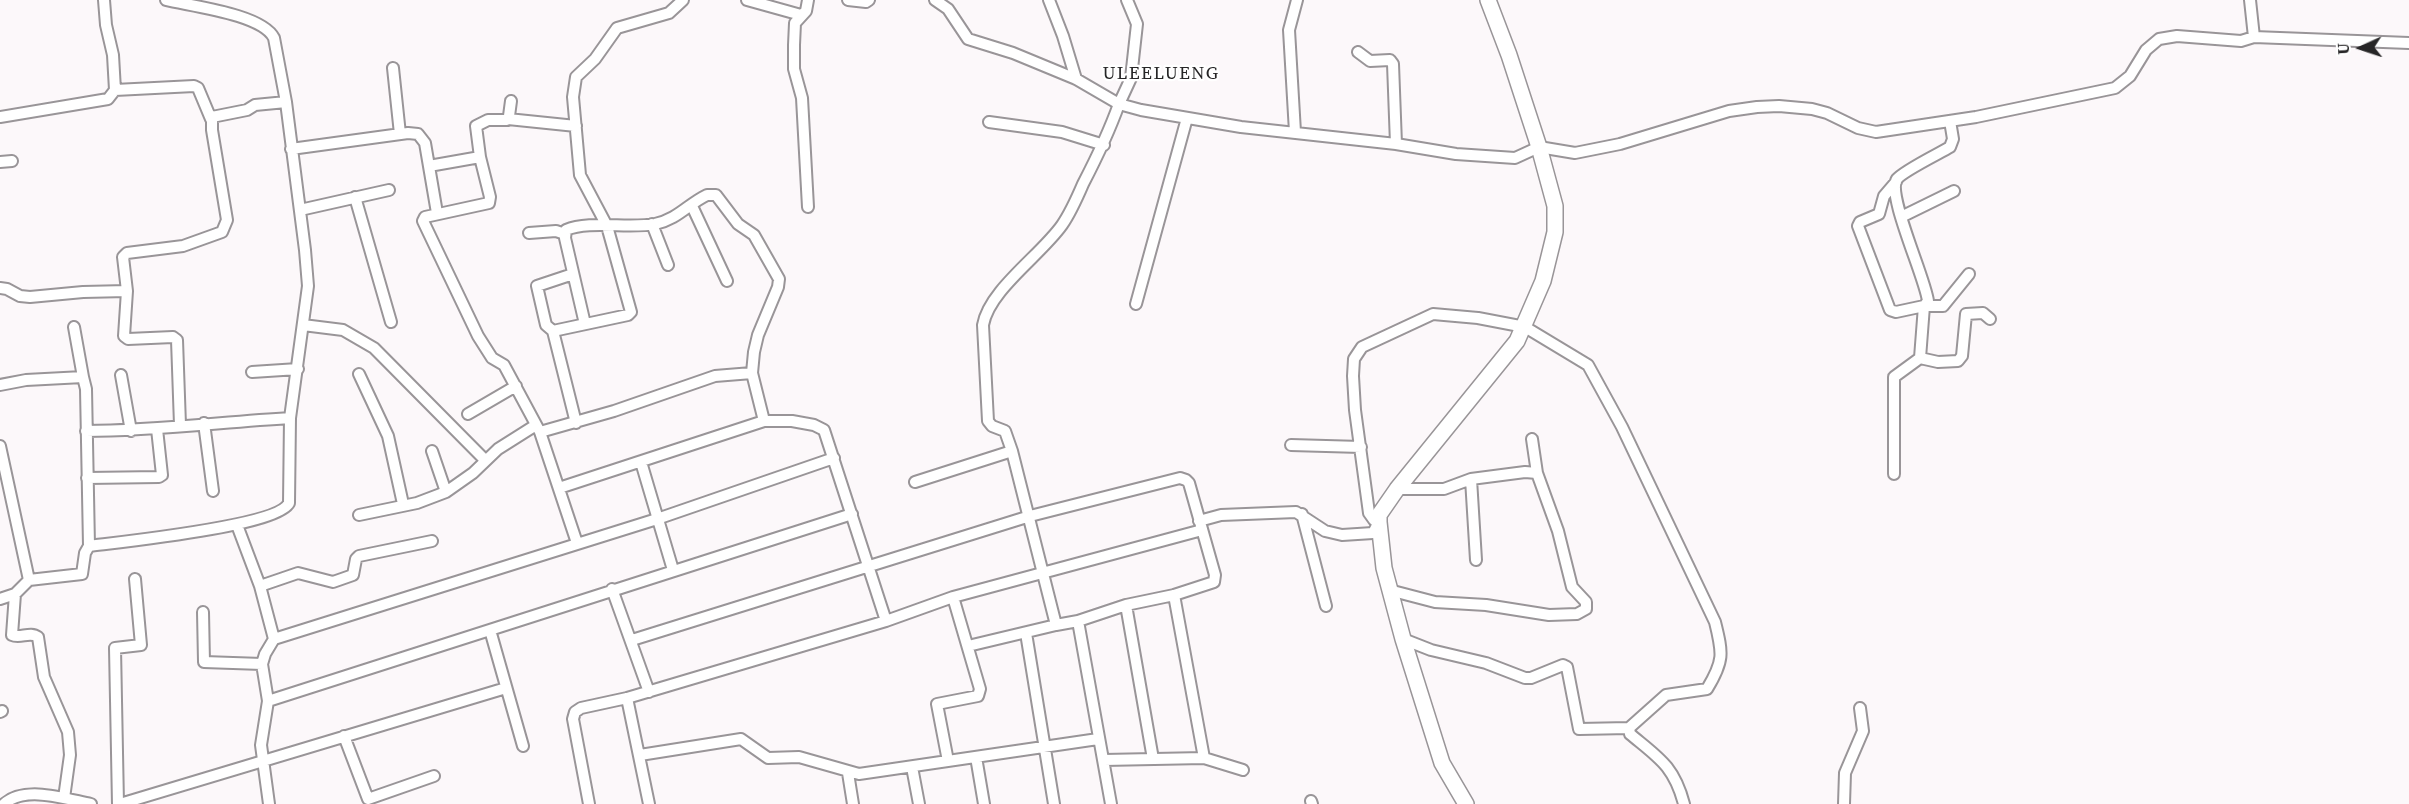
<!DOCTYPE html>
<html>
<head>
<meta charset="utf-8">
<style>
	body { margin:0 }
	#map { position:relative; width:2409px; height:804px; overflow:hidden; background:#fcf8fa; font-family:"Source Serif 4",serif }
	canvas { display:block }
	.north { position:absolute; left:2331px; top:18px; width:60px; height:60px; -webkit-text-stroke:4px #fff; paint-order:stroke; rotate:267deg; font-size:16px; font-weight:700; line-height:24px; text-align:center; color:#262526 }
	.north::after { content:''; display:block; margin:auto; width:21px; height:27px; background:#262526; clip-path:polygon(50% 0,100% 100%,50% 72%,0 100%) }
</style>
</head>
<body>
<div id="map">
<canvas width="2409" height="804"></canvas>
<div class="north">U</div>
</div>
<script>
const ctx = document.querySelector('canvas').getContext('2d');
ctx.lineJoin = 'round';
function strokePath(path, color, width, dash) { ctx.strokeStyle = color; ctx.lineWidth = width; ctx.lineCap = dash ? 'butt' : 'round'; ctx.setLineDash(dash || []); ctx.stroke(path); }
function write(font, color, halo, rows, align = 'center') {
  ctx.font = font + ' "Source Serif 4",serif'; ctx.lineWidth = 4.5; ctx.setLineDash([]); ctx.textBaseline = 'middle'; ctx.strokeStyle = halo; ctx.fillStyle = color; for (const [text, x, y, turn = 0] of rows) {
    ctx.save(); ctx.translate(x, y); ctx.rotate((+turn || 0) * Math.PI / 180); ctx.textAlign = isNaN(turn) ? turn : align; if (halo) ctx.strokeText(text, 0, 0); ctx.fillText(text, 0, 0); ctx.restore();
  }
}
const street = new Path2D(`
	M747,0L801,15
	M808,0L806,11L795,23L794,45V69L802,98L808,207
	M848,0L866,2L869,0
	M935,0L948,9L968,39L1013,53L1076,79L1119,104L1131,78L1137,24L1127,0
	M1049,0L1063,36L1076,79
	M2250,0L2254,37
	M1358,52L1370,61L1390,60L1393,64L1396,144
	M393,68L400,134
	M115,90L194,86L198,88L211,119
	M511,101L509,116L507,120H488L476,126L480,157L490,197L489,203L425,217L423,221L478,336L492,358L504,365L540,432
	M0,117L108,99L115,90L113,55L106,25L104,0
	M508,119L576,126
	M989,122L1062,132L1104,145
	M1295,132L1289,30L1297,0
	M291,149L408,133L418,134L425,143L437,213
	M0,162L12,161
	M429,166L480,157
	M1896,182L1884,196L1879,214L1860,222L1858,226L1890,310L1896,312L1924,306H1943L1969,274
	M355,197L391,322
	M692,206L727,281
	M300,210L389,190
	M1901,217L1954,191
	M652,224L668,265
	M529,233L556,231L565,234
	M0,288L7,289L20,296L30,297L83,292L127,291
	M1136,304L1187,118
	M585,324L565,238L566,230C589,220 629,229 655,224C678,219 688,204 707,195H716L738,224L754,235L779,279L778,287L758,335L754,352L752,373L764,421
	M303,325L343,330L374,348L485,460
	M74,327L83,377
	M553,331L546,325L537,286L573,274
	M1920,358L1938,362L1958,361L1962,356L1966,314L1983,313L1990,319
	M252,372L298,369
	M359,374L388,436L403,504
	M121,375L131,431
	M0,385L26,380L83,377L86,389L89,546
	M468,414L516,386
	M204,423L213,491
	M576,423L553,331L628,315L631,312L607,226L580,175L573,97L576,77L595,59L617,28L669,13L683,0
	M180,425L177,340L173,337L128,339L124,336L127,291L123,257L127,253L183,246L222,232L227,220L212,130V117L247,110L255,105L286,102
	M86,431C154,431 222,422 290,418
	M1532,439L1537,473
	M1291,445L1361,447
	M0,446L29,580
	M432,451L446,492
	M641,462L673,570
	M1894,474V377L1920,358L1924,306L1928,301C1925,277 1886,194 1897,179C1903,171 1940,153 1950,147L1953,139L1950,121
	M87,478L159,477L162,475L157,429
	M1471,479L1476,560
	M915,482L1012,451
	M559,488L764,421H792L814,425L824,430L886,621
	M1302,514L1326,606
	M359,515L417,503L446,492L473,473L498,449L536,425
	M1379,515L1374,520L1369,513L1355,410L1353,376L1354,359L1362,347L1433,314L1478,318L1525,327L1588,365L1622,427L1715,622C1723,654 1724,661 1707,689L1666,695L1629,728L1630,734C1659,758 1674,766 1684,804
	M1199,521L1221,515L1296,512L1325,531L1342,535L1373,533L1379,522
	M237,525L260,586L274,639L265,654L262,664L268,701L261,745L269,804
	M577,543L540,432L614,411L715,376L752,373
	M260,586L298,573L333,582L353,575L356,559L359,556L432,541
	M612,589L649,692
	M1389,590L1435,602L1486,605L1549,615L1577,614L1586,609V602L1572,587L1558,531L1537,473L1525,472L1471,479L1444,489H1397
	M15,594L12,635C20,639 30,631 38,637L44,677L68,732L70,755L64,798
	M1174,595L1204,758
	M0,599L15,594L29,580L82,574L85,553L89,546C120,542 278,526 289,503L290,418L308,286L305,250L286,102L274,38C262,14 190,6 166,0
	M1126,605L1153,759
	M203,612L204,662L262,664
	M490,630L523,746
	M1026,633L1054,804
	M274,639L657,519L834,458
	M1403,639L1431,650L1486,663L1525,678H1531L1563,665L1567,667L1579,729L1629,728
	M632,640L1030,516L1180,478L1186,480L1189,483L1215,575L1214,582L1174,595L1126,605L1078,621
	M968,646L1056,625
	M627,698L649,804
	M268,701L852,514
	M0,712L2,711
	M344,736L368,799L434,776
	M640,755L741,739L768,758L799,757L859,774L1098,739
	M976,757L984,804
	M1104,760L1204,758L1243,770
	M948,761L937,704L978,696L980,689L953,597
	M912,767L919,804
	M848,773L853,804
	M1311,801L1312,804
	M4,804C25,785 66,799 91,804
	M118,804L115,648L141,645L135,579
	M120,804L506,688
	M589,804L573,719L575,712L581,708L627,698L886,621L953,597L1202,530
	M1111,804L1078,621L1056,625L1012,451L1005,431L992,426L988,421L983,325C989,290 1041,255 1062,225C1071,212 1077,198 1083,184C1097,157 1109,132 1119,104L1141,110L1241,127L1396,144L1456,154L1515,158L1539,147L1575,153L1620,144L1729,111L1757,107L1779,106L1812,109L1827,113L1858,128L1876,132L1976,117L2115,88L2130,76L2146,50L2159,39L2177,36L2241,41L2254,37L2409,43
	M1844,804L1845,773L1863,731L1860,708`);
const secondary = new Path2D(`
	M1466,804L1442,763L1403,639L1384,568L1379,522V515L1397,489L1517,341L1543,281L1555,232V206L1539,147L1509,55L1488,0`);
const quarterNames = [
	["ULEELUENG",1161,74]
];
strokePath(street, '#999598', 14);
strokePath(secondary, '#999598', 18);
strokePath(street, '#fff', 10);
strokePath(secondary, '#fff', 15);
ctx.letterSpacing = '1.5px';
write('18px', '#262526', '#fff', quarterNames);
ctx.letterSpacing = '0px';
</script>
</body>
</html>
